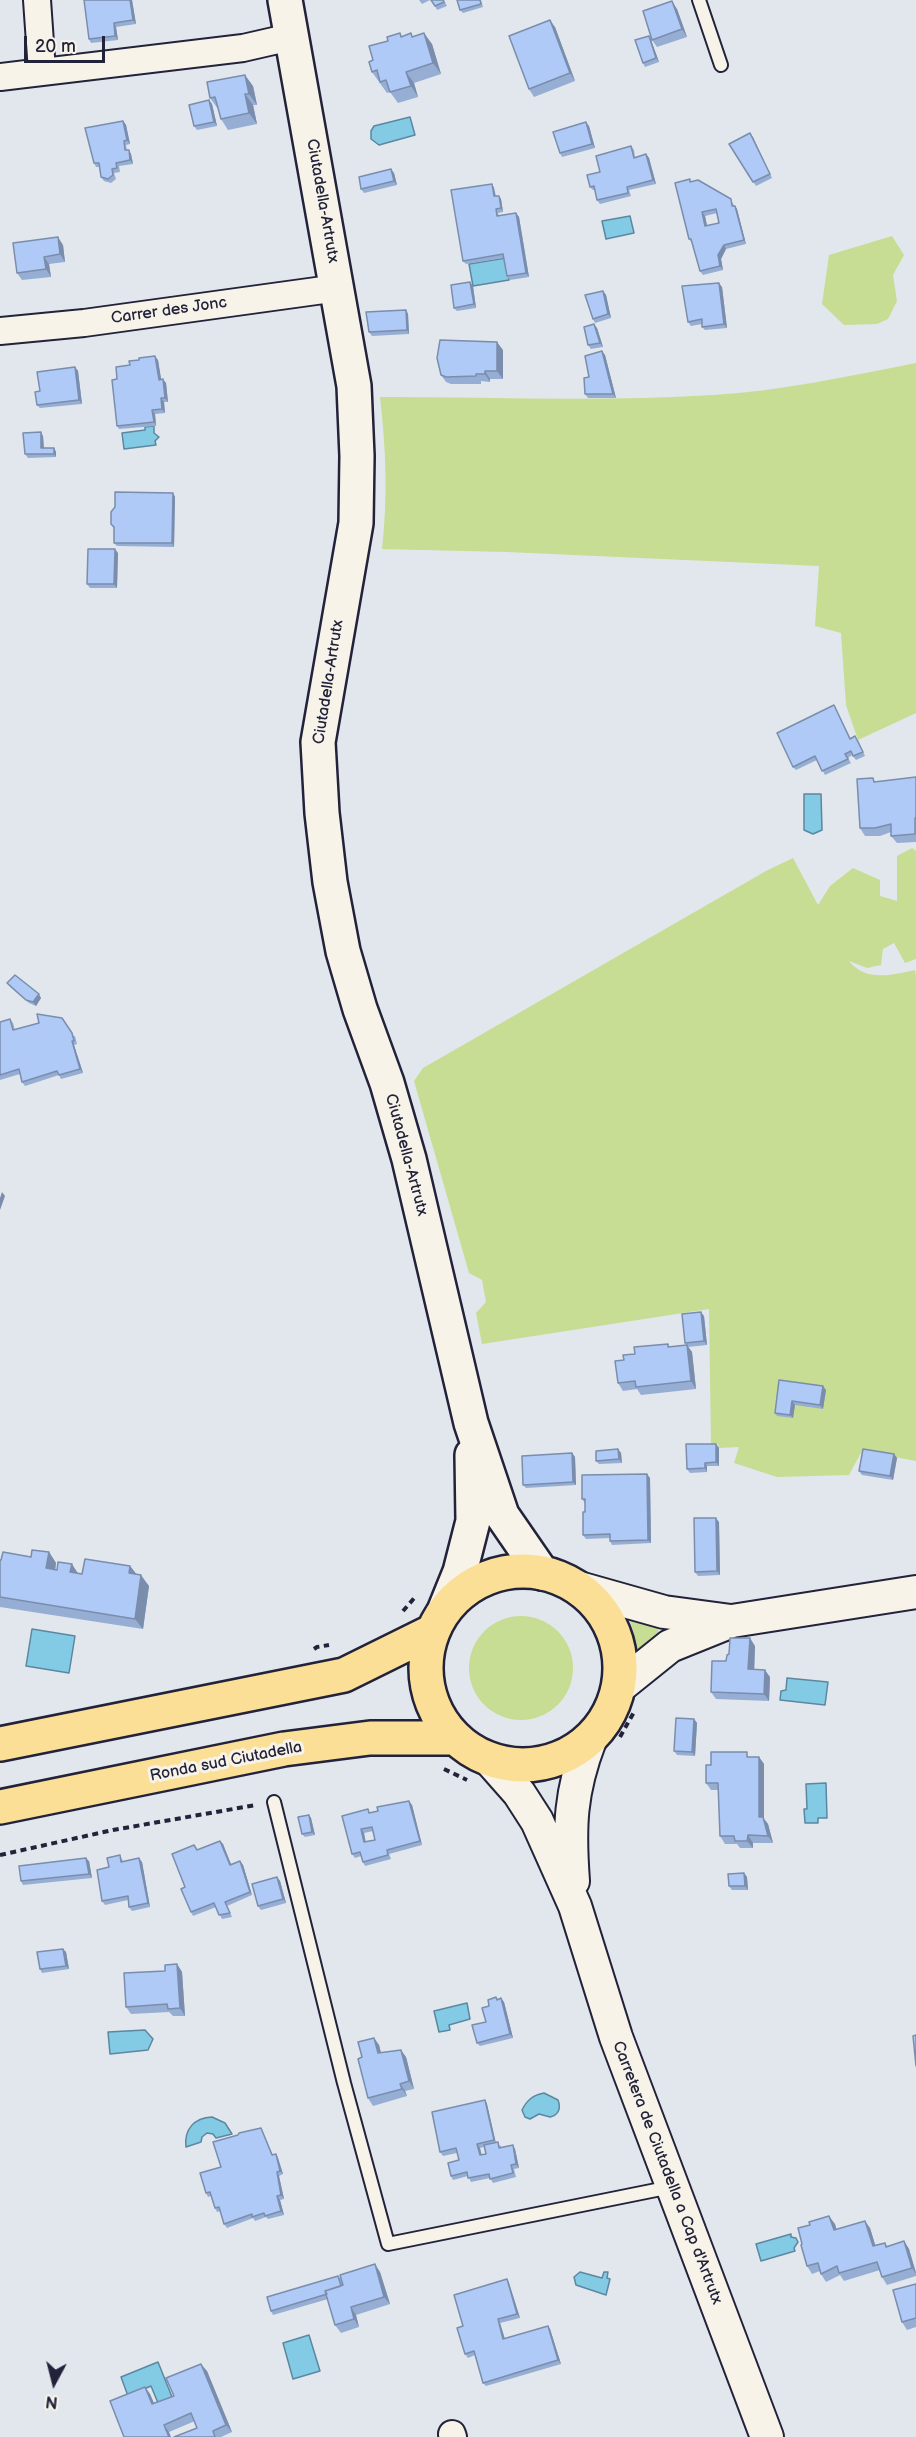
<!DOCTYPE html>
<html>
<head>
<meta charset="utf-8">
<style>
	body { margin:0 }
	#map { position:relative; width:916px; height:2437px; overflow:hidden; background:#e1e7ec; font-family:"Balsamiq Sans",sans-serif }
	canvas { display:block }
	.north { position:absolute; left:24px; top:2353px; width:60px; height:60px; -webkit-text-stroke:4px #f7f3e8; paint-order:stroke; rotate:187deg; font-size:16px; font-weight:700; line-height:24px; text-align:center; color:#22223b }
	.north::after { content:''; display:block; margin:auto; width:21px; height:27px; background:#22223b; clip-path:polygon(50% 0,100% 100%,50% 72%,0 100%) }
	.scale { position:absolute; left:24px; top:36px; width:81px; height:27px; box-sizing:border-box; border:3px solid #22223b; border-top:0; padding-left:8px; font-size:18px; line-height:21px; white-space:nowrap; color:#22223b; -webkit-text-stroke:4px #f7f3e8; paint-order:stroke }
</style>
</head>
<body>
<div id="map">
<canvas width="916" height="2437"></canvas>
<div class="north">N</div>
<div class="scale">20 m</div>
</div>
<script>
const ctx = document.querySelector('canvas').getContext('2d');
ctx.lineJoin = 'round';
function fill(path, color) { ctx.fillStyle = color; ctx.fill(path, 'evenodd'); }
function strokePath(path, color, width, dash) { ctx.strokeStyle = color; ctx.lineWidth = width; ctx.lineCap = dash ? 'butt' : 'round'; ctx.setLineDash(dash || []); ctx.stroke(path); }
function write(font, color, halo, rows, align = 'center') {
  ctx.font = font + ' "Balsamiq Sans",sans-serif'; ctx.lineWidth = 6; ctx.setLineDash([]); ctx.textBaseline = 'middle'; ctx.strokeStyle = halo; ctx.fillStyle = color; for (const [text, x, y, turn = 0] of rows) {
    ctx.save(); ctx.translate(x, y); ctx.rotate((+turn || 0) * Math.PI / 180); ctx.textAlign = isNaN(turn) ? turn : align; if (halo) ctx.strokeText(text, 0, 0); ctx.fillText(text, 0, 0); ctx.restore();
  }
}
const green = new Path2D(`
	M892,236L904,255L893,275L897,301L888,319L877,324L844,325L822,304L829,255Z
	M916,363V713L858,740L846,705L841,633L815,626L819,566L507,552L382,549C388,496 386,450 380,397C491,397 602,402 713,395C781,391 849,376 916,363Z
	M912,848L916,851V959L905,963L894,943L883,949L881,965L867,968L849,961C865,982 893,975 915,970L916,976V1461L862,1451L849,1475L777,1477L734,1463L739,1447L719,1448L718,1444H711L709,1309L482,1344L476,1313L486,1302L482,1280L469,1273L414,1081L423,1068L766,871L793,858L818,905L830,886L853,868L880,880V896L897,901V856Z
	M469 1668a52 52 0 1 1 104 0a52 52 0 1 1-104 0Z
	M630,1619L656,1623L660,1636L640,1650L637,1649Z`);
const water = new Path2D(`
	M410,117L415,135L379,145L371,139V131L374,126Z
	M630,216L634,233L606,239L602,221Z
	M506,258L509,280L473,286L469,264Z
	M154,426V433L159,437L155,441L156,445L124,449L122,433L145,430V427Z
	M821,794L822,830L813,834L804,830V794Z
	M32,1629L75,1636L69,1673L26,1666Z
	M787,1678L828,1682L825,1705L780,1700L781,1691L786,1690Z
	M826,1783L827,1818H818V1823H805L804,1809H807L806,1784Z
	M467,2003L470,2019L449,2025L450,2030L439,2032L434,2011Z
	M145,2030L153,2039L148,2050L110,2054L108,2032Z
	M544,2093L558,2100C561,2108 559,2115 550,2117L539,2114L530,2119L525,2117L522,2110C527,2100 533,2095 544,2093Z
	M212,2117L225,2123L232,2134L216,2138L213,2134L207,2133L202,2137L201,2142L186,2147C184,2129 194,2118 212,2117Z
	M791,2234V2237L796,2238L798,2242L794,2248L795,2251L761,2261L756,2244Z
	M580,2272L602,2278L604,2272H608L607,2278L610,2279L606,2295L576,2285L574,2277Z
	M309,2335L320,2371L293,2379L283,2343Z
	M158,2362L172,2397L158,2403L151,2386L128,2396L121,2377Z`);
const path = new Path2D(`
	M403,1611L416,1596
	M314,1649L317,1647L329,1645
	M620,1737L634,1712
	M444,1769L467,1780
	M0,1855L113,1830L256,1805`);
const service = new Path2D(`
	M699,0L721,65
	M274,1802L344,2083L388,2244L671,2187`);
const minor = new Path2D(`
	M37,0L42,71
	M0,77L243,48L291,37
	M0,331L84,323L338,288
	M452,2434L453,2437`);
const tertiary = new Path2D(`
	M579,1588L664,1612L731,1621
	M619,1687L670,1646L732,1621L916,1592
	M489,1759L519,1793L537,1821L575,1906L616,2037L767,2437
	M573,1881C569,1827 570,1792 590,1740`);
const secondary = new Path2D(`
	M285,0L354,386L357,456L356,523L318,742L322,813L330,882L343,951L360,1009L387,1083L409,1159L471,1423L502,1515L542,1573
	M445,1609L460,1572L473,1521L472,1455`);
const primary = new Path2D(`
	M426 1668a97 97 0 1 1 194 0a97 97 0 1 1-194 0Z
	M0,1744L344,1675L433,1631
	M0,1807L284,1749L370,1738H455`);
const wall = new Path2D(`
	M132,0L136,24L116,27L118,40L91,43L89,39Z
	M419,0H430L422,4Z
	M444,0L447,6L437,10L435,6Z
	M481,0L483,7L463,13L460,10Z
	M677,9L687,37L657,47L652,40Z
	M555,27L575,81L534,97L529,89Z
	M403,36H414L432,44L441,74L414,83L418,97L398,103L390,92L387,93L372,72L373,60Z
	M651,40L659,62L645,67L643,63Z
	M253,86L257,105H253L257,124L228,130L221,119L218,109L210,98Z
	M209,100L212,104L217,126L197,130L194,126Z
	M123,121L126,125L130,144L126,145L127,150L131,154L133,164L119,166L120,172L114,173L116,179L111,183L104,181L101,177L99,167H96L94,163Z
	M589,126L595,148L562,157L560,153Z
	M750,133L772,178L756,186L729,144Z
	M631,146L634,150L635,157L646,154L649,158L656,184L629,190L631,196L600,204L597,200L595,190H593L590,187L600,172Z
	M394,173L397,185L364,193L361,189Z
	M692,181L733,203L734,206L737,209L746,244L726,249L721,259L723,270L703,275L700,271L693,243H692L689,239ZM717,213L719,223L707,226L705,216Z
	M492,184L494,188L496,196H499L501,199L503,212L498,213L499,216L516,213L519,217L529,277L510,280L507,276L504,258L466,264L463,261Z
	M63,245L65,262L49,264L51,277L22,280L17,273Z
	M470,282L473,286L476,308L457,311L454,308Z
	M722,287L727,328L705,330L702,327V324L691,326L688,322Z
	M603,291L606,295L611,318L595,323L593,319Z
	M406,310L408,314L409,334L372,336L369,332Z
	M597,328L603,347L591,349L588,345Z
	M503,350V379H490V382L481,381V384H451L446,382L441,375Z
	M605,355L616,398H588L585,394Z
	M158,360L161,380L166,383L168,402H164L165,413L155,414L156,426L119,429L117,426L130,365Z
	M75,367L78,371L82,404L40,408L37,405L40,391Z
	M43,436L44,448H54L56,452V457L28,458L25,454Z
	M173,493L175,497L174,547L117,546L114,543V529L111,524Z
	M118,553L117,588H90L87,584Z
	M836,709L851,739L858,740L865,756L856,760L852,755L848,758L851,763L825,775L817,760L796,770L793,767Z
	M916,777V842L897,843L891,836V832L880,836H865L860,828L876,782Z
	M7,983L41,998L36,1006L29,1003L10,987Z
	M10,1019L13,1023L15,1030L75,1036L77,1044L74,1045L83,1073L61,1079L59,1075L25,1086L22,1082L20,1074L0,1080V1022Z
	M704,1316L707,1345L688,1347L692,1352L696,1389L641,1395L637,1389L623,1391L618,1383L624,1360L635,1354L668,1344L670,1347L686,1345L685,1343Z
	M779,1380L826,1390L823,1409L795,1405L793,1418L777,1416L775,1413Z
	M716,1444L719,1448V1466H707V1472L690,1473L687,1469Z
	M618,1449L621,1453L622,1463L599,1464L596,1461Z
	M572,1453L575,1457L576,1485L526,1488L523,1485Z
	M894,1454L897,1458L893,1480L862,1475L859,1471Z
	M650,1478L651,1543L612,1545L610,1541V1538L586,1539L583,1535L585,1512V1503L582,1499Z
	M719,1522L720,1575L698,1576L695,1572Z
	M49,1552L56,1563L55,1570L82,1574L130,1566L136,1574L149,1586L143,1629L0,1607V1560L31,1557Z
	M755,1646L754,1670L770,1677L769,1701L716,1699L711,1692L729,1654Z
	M694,1719L697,1723L695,1756L677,1755L674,1751Z
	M750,1757H759L764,1764V1819L768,1824L773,1843H753V1848H740L737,1844H725L720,1836L718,1790H711L706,1783L711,1765Z
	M412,1805L422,1845L389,1854L391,1859L365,1866L363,1862L361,1856L355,1858L352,1854L342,1816L371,1813ZM373,1831L375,1840L366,1842L364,1833Z
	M309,1815L311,1818L315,1835L305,1837L302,1834Z
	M220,1841L223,1844L231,1865L240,1861L243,1865L252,1895L227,1906L232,1917L222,1919L216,1907L193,1916L191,1912L185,1887L198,1850Z
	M120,1855L123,1861L142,1862L150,1907L132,1911L129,1907L128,1900L105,1905L102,1901L109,1867Z
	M89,1861L92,1878L23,1885L21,1881Z
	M744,1873L747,1877L748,1890H732L729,1886Z
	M277,1877L280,1881L286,1903L261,1910L258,1906Z
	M63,1949L66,1952L69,1969L42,1973L40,1969Z
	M177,1964L182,1972L185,2016H173L169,2012L131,2014L126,2007L165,1971Z
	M498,1999L504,2002L513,2038L480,2046L477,2043L486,2022L489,2006Z
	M374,2038L379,2045L381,2053L406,2057L414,2089L405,2091L407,2096L373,2106L368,2098L362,2057Z
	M485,2100L487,2104L496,2143L501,2146V2148L515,2149L519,2168L514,2169L516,2177L493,2183L490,2178L471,2182L468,2176L453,2180L451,2176L459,2160L457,2153L443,2156L440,2152ZM484,2147L486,2154L482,2155L480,2148Z
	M263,2132L273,2155L276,2154L278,2158L283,2174L279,2176L284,2199L280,2200L284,2215L268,2219L266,2217L255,2221L253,2218L227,2228L224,2224L220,2211L217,2212L215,2208L211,2196L208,2197L206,2193L221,2167Z
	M835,2224L836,2229L870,2228L875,2245L885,2243L887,2246L904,2241L909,2249L916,2272V2276L887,2285L882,2277L880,2270L844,2281L840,2275L826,2282L821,2274L820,2271L812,2274L807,2266L802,2244L810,2225Z
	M380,2272L390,2304L356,2315L359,2327L341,2333L335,2325L328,2299L273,2315L271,2311L338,2276L341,2279L343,2286Z
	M507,2279L509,2283L520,2318L500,2323L505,2339L548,2326L550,2329L561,2364L486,2386L483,2383L475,2355L468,2358L465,2354L463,2326Z
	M916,2284V2327L907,2330L902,2322Z
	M207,2371L232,2432L221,2437H174L197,2428L195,2421L169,2432L110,2401L145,2387L150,2394L154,2404L174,2396Z`);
const shadedWall = new Path2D(`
	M130,0H132L136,24L133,20Z
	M672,1L677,9L687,37L682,29Z
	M550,20L555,27L575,81L570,73Z
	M114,23L116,27L118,40L115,36Z
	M424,33L432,44L441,74L433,63Z
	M649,36L651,40L659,62L656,58Z
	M406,72L414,83L418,97L411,86Z
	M245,75L253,86L257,105L249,94Z
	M245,94L253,105L257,124L249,113Z
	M209,100L212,104L217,126L214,122Z
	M123,121L126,125L130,144L127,140Z
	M586,122L589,126L595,148L592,144Z
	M750,133L753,137L772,178L770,174Z
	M129,150L131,154L133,164L130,160Z
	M646,154L649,158L656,184L653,180Z
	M391,169L394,173L397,185L394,181Z
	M492,184L494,188L496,200L494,196Z
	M499,196L501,199L503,212L501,208Z
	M735,206L737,209L746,244L744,240Z
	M702,212L705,216L708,230L705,226Z
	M516,213L519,217L529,277L526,273Z
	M58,237L63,245L65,262L60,254Z
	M724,245L726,249L721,259L723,270L720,266L718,255Z
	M44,257L49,264L51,277L46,269Z
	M470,282L473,286L476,308L474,304Z
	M719,283L722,287L727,328L724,324Z
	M603,291L606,295L611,318L608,314Z
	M406,310L408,314L409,334L407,330Z
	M594,324L597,328L603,347L600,343Z
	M497,342L503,350V379L497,371Z
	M602,351L605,355L616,398L613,394Z
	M155,356L158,360L162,384L159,380Z
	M75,367L78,371L82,404L79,400Z
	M485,371L490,379V382L485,374Z
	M163,379L166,383L168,402L165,398Z
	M161,398L164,402L165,413L162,409Z
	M152,410L155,414L156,426L154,422Z
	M41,432L43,436L44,452L41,448Z
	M54,448L56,452V457L54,454Z
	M173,493L175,497L174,547L172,543Z
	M115,549L118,553L117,588L114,584Z
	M39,994L41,998L36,1006L33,1002Z
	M72,1041L74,1045L83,1073L80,1069Z
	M2,1192L5,1196L0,1210V1198Z
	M701,1312L704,1316L707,1345L704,1341Z
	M687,1345L692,1352L696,1389L691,1381Z
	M823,1386L826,1390L823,1409L820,1405Z
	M792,1401L795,1405L793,1418L790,1415Z
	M716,1444L719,1448V1466L716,1462Z
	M618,1449L621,1453L622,1463L619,1459Z
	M572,1453L575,1457L576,1485L573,1482Z
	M894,1454L897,1458L893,1480L890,1476Z
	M705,1463L707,1466V1472L705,1468Z
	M647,1474L650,1478L651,1543L648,1540Z
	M716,1518L719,1522L720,1575L717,1571Z
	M49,1552L56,1563L54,1579L46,1568Z
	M72,1564L79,1575L70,1572Z
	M130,1566L138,1576L129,1573Z
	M141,1575L149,1586L143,1629L135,1619Z
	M750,1638L755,1646L754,1677L748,1669Z
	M765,1670L770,1677L769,1701L764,1694Z
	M694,1719L697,1723L695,1756L692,1752Z
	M759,1757L764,1764V1819L768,1824L773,1843L768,1836L759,1817Z
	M409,1801L412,1805L422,1845L420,1841Z
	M309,1815L311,1818L315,1835L312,1832Z
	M361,1829L364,1833L366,1846L364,1842Z
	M748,1835L753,1843V1848L747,1841Z
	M220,1841L223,1844L233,1869L230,1865Z
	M86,1858L89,1861L92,1878L89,1874Z
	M139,1858L142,1862L150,1907L148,1903Z
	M240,1861L243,1865L252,1895L250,1892Z
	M744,1873L747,1877L748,1890L745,1886Z
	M277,1877L280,1881L286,1903L283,1899Z
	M63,1949L66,1952L69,1969L66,1966Z
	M177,1964L182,1972L185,2016L180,2008Z
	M501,1998L504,2002L513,2038L510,2034Z
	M374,2038L379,2045L383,2061L378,2053Z
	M401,2050L406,2057L414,2089L409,2081Z
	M400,2084L405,2091L407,2096L402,2089Z
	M485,2100L487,2104L496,2144L494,2140Z
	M477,2144L480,2148L482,2159L480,2155Z
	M513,2145L515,2149L519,2168L516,2164Z
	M276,2154L278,2158L283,2174L280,2171Z
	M277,2172L279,2176L284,2199L281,2195Z
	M277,2196L280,2200L284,2215L281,2211Z
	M829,2216L835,2224L839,2238L834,2230Z
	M865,2221L870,2228L878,2254L873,2246Z
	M904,2241L909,2249L916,2274L912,2268Z
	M375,2264L380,2272L390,2304L384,2297Z
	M507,2279L509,2283L520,2318L517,2314Z
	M351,2307L356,2315L359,2327L354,2319Z
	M498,2319L500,2323L506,2343L503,2339Z
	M548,2326L550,2329L561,2364L558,2360Z
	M201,2364L207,2371L232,2432L226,2425Z
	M145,2387L150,2394L158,2412L152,2404Z
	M164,2425L169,2432L171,2437H169Z`);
const building = new Path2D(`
	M84,0H130L133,20L114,23L115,36L89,39Z
	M431,0H443L444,2L435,6Z
	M457,0H480L481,4L460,10Z
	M672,1L682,29L652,40L643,11Z
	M550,20L570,73L529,89L509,36Z
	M400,33L401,37L411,33L412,37L424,33L433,63L406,72L411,86L390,92L386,80L380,82L377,70L372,72L369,62L373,60L369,46L388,41L387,37Z
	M649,36L656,58L643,63L635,40Z
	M245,75L249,94H245L249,113L221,119L215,97L210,98L207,82Z
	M209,100L214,122L194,126L189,105Z
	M123,121L127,140L124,141L125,150H129L130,160L116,163L117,168L112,169L113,175L108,179L101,177L99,163H94L85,128Z
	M586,122L592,144L560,153L553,132Z
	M750,133L770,174L753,182L729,144Z
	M631,146L634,158L646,154L653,180L627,187L628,193L597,200L594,186L590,187L587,175L600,172L596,156Z
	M391,169L394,181L361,189L359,177Z
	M690,179V182L698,180L731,199L732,206H735L744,240L724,245L718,255L720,266L700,271L691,239H689L675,183ZM716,209L719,223L705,226L702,212Z
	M492,184L494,196H499L501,208L496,209L497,216L516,213L526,273L507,276L503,254L463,261L451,190Z
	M58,237L60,254L44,257L46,269L17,273L13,243Z
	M470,282L474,304L454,308L451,285Z
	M719,283L724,324L702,327V319L688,322L682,286Z
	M603,291L608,314L593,319L585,295Z
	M406,310L407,330L369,332L366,312Z
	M594,324L600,343L588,345L584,327Z
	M440,340L497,342V371H485V374H476V376L446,377L441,375L437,358Z
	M602,351L613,394H585L584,378L589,377L585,356Z
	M155,356L159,380L163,379L165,398H161L162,409L152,410L154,422L117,426L112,380L117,379L116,367L130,365L129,361L139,360V358Z
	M75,367L79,400L37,405L35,392L40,391L37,372Z
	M41,432V448H54V454H25L23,433Z
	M115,492L173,493L172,543H114V527L111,524V512L115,507Z
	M88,549H115L114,584H87Z
	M834,705L850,739L855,736L863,752L853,756L851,751L845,754L848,759L822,771L815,756L793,767L777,733Z
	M916,777V818H915V834L891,836V824L875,828H860L857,779L873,778L874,782Z
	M15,975L39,994L33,1002L26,1000L7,983Z
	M37,1014L62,1018L72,1033L74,1041H72L80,1069L59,1075L57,1071L22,1082L19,1069L0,1075V1022L10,1019L13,1030L39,1023Z
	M701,1312L704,1341L685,1343L682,1314Z
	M668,1344V1347L687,1345L691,1381L636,1387L635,1381L618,1383L615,1361L624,1360L623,1355L635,1354L634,1347Z
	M779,1380L823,1386L820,1405L792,1401L790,1415L775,1413Z
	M686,1444H716V1462L705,1463V1468L687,1469Z
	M618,1449L619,1459L596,1461V1451Z
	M863,1449L894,1454L890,1476L859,1471Z
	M572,1453L573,1482L523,1485L522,1456Z
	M647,1474L648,1540L610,1541V1534L583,1535V1512H585V1499H582V1475Z
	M694,1518H716L717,1571L695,1572Z
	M32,1550L49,1552L46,1568L57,1570L58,1562L72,1564L70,1572L82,1574L85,1559L130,1566L129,1573L141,1575L135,1619L0,1597V1560H1L3,1552L31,1557Z
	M730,1638H750L748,1669L765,1670L764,1694L711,1692L712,1661H726L727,1655L729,1654Z
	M676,1718L694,1719L692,1752L674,1751Z
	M711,1752H747V1757H759V1817H763L768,1836L748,1835L747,1841H735L734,1836H720L718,1783H706V1765H711Z
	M409,1801L420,1841L387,1850L388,1855L363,1862L360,1852L352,1854L342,1816L368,1809L369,1813L378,1811L377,1807ZM372,1827L375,1840L364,1842L361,1829Z
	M309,1815L312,1832L302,1834L298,1817Z
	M220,1841L230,1865L240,1861L250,1892L225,1902L230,1913L219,1915L214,1903L191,1912L181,1889L185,1887L172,1854L194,1845L197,1850Z
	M120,1855L121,1862L139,1858L148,1903L129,1907L128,1896L102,1901L97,1870L109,1867L107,1858Z
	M86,1858L89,1874L21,1881L19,1866Z
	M744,1873L745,1886H729L728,1874Z
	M277,1877L283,1899L258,1906L252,1884Z
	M63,1949L66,1966L40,1969L37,1952Z
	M177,1964L180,2008L168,2009L167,2004L126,2007L124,1973L165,1971V1965Z
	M496,1997L497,2000L501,1998L510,2034L477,2043L472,2025L486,2022L482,2008L489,2006L488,2000Z
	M916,2035V2066L913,2036Z
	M374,2038L378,2053L401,2050L409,2081L400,2084L402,2089L368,2098L358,2059L362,2057L358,2042Z
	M485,2100L494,2140L477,2144L480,2155L486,2154L484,2145L498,2142L499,2148L513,2145L516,2164L511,2165L513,2173L490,2179L489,2174L468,2178L467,2172L451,2176L448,2163L459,2160L456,2148L440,2152L432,2112Z
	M261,2128L272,2155L276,2154L280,2171L277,2172L281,2195L277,2196L281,2211L265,2216L264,2213L252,2217V2214L224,2224L219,2207L215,2208L210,2192L206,2193L200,2173L221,2167L213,2142L238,2135L239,2133Z
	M829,2216L834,2230L865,2221L873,2246L885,2243L886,2247L904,2241L912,2268L882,2277L877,2262L839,2273L837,2266L821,2274L818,2263L807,2266L801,2245L802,2244L798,2228L810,2225L809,2222Z
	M375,2264L384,2297L351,2307L354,2319L335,2325L325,2291L343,2285L340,2275Z
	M338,2276L341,2286L325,2291L327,2294L271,2311L267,2297Z
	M507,2279L517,2314L498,2319L503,2339L548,2326L558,2360L483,2383L474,2351L465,2354L457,2328L463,2326L454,2295Z
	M916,2284V2318L902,2322L893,2290Z
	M201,2364L226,2425L213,2431L215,2437H174L197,2428L191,2413L164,2425L169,2437H124L110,2401L145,2387L152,2404L174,2396L166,2378Z`);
const streetNames = [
	["Ciutadella-Artrutx",322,201,80],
	["Carrer des Jonc",169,311,-8],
	["Ciutadella-Artrutx",329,682,-81],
	["Ciutadella-Artrutx",406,1155,75],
	["Ronda sud Ciutadella",226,1762,-11],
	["Carretera de Ciutadella a Cap d'Artrutx",667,2173,69]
];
fill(green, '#c7dd93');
fill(water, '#83cbe4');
strokePath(water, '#5c87a0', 1.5);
strokePath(service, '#22223b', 16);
strokePath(minor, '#22223b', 30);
strokePath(tertiary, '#22223b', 36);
strokePath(secondary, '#22223b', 38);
strokePath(primary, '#22223b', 38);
strokePath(path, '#22223b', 4, [6, 4.5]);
strokePath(service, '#f7f3e8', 12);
strokePath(minor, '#f7f3e8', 26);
strokePath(tertiary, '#f7f3e8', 32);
strokePath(secondary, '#f7f3e8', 33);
strokePath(primary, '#fbdf96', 33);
fill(wall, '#96aed4');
fill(shadedWall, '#7a8dad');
fill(building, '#afcaf7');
strokePath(building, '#7a8dad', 1.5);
write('16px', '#22223b', '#f7f3e8', streetNames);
</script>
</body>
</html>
